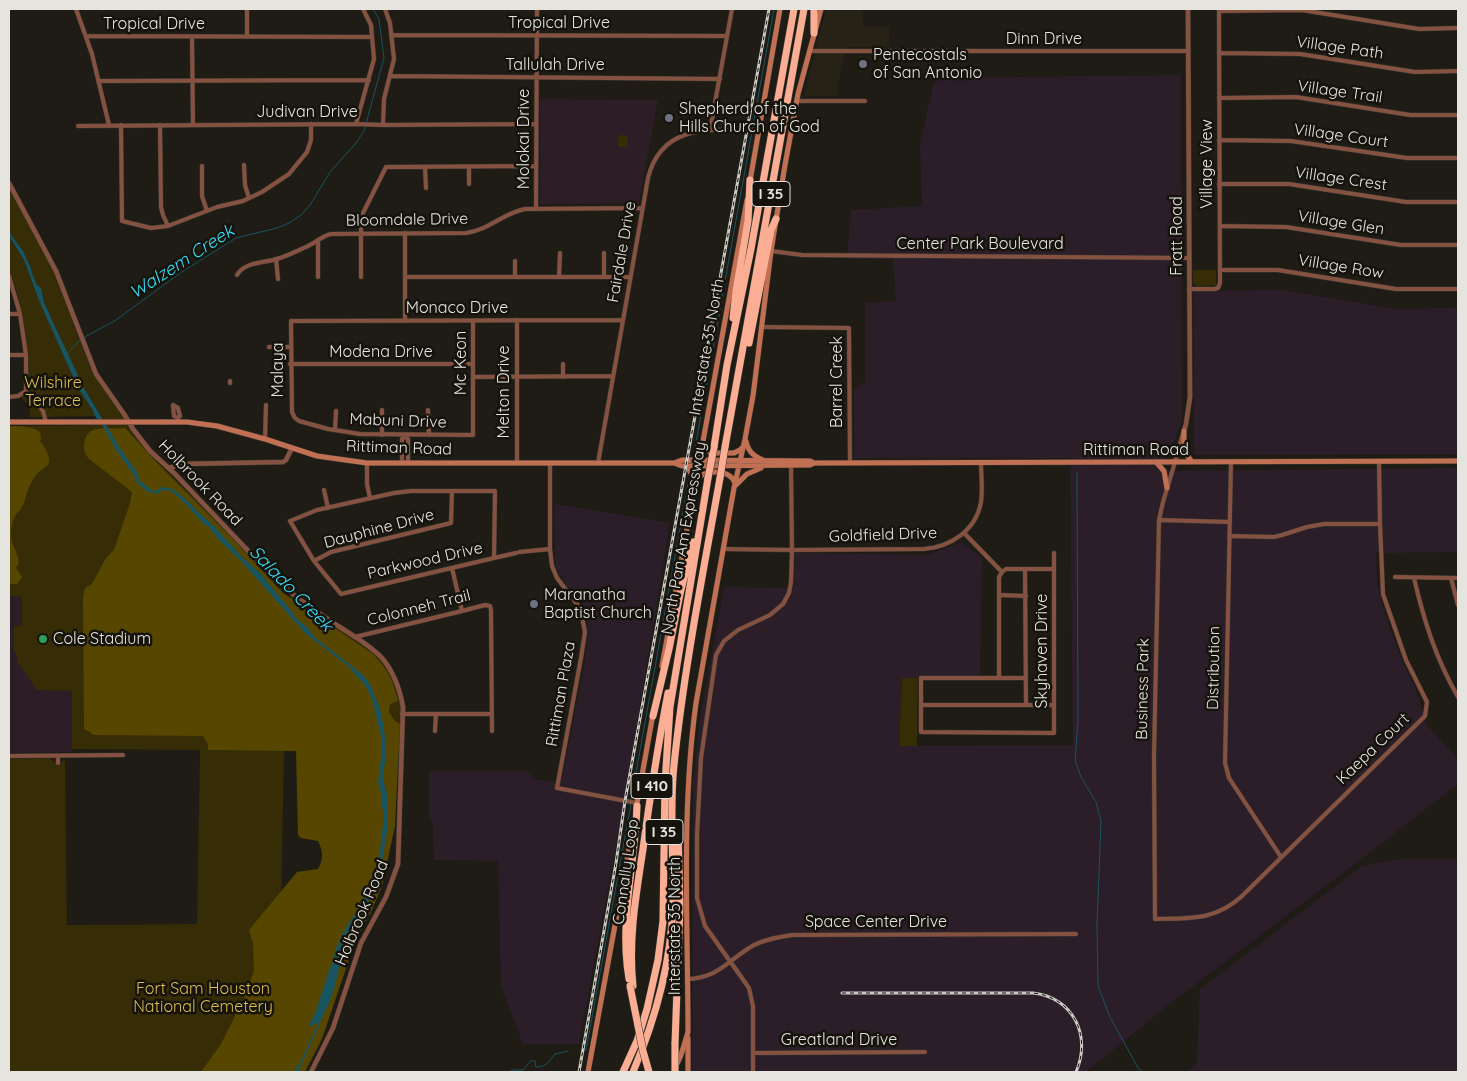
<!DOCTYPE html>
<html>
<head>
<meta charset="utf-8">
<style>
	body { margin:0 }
	#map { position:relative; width:1467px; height:1081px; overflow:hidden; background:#1e1c15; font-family:Quicksand,sans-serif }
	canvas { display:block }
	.frame { position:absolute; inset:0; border:10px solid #e6e4df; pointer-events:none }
</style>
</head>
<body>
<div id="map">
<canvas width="1467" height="1081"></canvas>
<div class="frame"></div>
</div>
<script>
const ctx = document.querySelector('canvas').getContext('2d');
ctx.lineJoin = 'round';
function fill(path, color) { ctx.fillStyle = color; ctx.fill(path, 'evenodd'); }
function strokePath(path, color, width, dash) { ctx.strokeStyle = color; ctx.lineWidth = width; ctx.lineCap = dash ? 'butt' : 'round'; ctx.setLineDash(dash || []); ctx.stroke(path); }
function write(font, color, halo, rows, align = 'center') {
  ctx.font = font + ' Quicksand,sans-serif'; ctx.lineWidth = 5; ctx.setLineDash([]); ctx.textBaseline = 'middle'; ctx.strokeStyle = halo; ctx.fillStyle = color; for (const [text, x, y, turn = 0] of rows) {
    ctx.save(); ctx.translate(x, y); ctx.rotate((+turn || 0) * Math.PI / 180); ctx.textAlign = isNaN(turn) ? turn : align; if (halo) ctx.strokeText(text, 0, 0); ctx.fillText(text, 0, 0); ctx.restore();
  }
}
const built = new Path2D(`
	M826,9H863V27H889V47H845L836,96H804Z`);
const industrial = new Path2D(`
	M1181,75L1182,422L1161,471L1458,468V552L1376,553L1377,582L1383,609L1400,656L1417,692L1426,724L1458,759V784L1368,854L1172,1002L1086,1072H692L693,783L700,719L724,587L793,588L795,553L928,555L962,542L982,558L980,676L902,678L899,746L1073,745L1070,458H854V390L865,382V303L896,301L893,259H847L851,210L922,206L920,144L935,78Z
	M1284,290L1396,309L1458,308V454L1194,455V291Z
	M554,504L670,523L624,804L579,1044H523L501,986L498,861L434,860L433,823L429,815V771H526L537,780L561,783L585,660L588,634L586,608L567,586L555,566Z
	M1400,859H1458V1072H1187L1197,1062L1200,989L1362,866Z`);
const education = new Path2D(`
	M540,99L658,100L639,203L540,204Z
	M9,596L72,597V752L9,753Z`);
const green = new Path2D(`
	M620,135H625L628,139V147H618V138Z
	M9,187L52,268L88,362L95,375L113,401L127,425L150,454L273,577L287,595L309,607L380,656L393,676L400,693L402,714L399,754L284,751L278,1072H9V759L50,758L55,763H60L65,759L67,925L197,924L200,750L72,749V691L37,690L18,663L16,652H14V626H22V597L9,596V426L107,425L84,388L66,352L44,302L41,288L37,285L32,273L31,268L23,251L9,232Z
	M9,236L24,260L40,303L78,388L92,409L95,416L30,417V406L21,397L28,392V353L23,319L17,292L9,271Z
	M1193,270H1216V285L1197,286L1193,283Z
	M902,678H918L917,746H899Z`);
const forest = new Path2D(`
	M9,426C20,426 31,426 40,432L41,438L40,441C45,448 52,456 48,465C35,473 30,482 26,496C25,500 24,504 22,507C22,509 18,512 17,513C12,520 11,528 11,536C11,547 24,559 16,568L22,577L17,584H9Z
	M125,428L161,467L232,538L283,593L373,654C388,670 393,680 398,701L390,704L389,712L394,720L400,724L395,826L382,886L371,912L356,939L322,1039L305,1072H202L203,1069L221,1044L244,998L254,971L253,943L249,930L297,872L318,869C324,859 323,851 318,841L301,838L298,835L296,751L208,750V744L203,736L93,735L90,732L84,729L83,598L85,588L92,584L106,558L114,550L130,503L132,492L89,459C84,453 83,448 85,440C88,423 112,430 125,428Z`);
const water = new Path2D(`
	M9,232L23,251L31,268L32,273L37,285L41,288L44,302L52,320L84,388L108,428L117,444L136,471L140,481L153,491L158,490L162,487L173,489L186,499L199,513L214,526L242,557L259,572L293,613L296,618L309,629L314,637L362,674L370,684L380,709L384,728L386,752L385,764L383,768V779L387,795L388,824L383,856L375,890L361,912L352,931L347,933C344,939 340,946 341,953H343C338,967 337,983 331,998C320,1022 309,1048 298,1072H294L302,1059L318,1023H316L310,1027L309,1025L316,1011L330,967L332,964L336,948L345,929L371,889L377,868L380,850L384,816L381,801V794L378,783L382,749L381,736L372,699L365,685L355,674L348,666L306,634L241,561L219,540L209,527L204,524C195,515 179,494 168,490C163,489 160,491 157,494L147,491L136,482L137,480L115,448L104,428L95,416L92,409L78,388L40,303L24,260L9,236Z`);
const stream = new Path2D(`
	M83,338L116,320L180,273L236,238L277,228L289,223L301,215L310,205L330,172L356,143L364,131L384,58L379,19L373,9
	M67,354L80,340
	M695,448L774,9
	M1077,473L1078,721L1075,760L1081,777L1096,802L1101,821L1097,925L1098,986L1110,1017L1138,1068L1143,1072
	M631,800L689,479
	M584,1050H586L631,804
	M507,1072L514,1070H523C527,1066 530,1059 535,1061L536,1067C546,1067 549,1062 555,1054L568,1051`);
const minor = new Path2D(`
	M76,9L92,54L109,125
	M391,35L727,36
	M86,36L372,37
	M192,37L193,125
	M247,37V9
	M809,51H1188
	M1219,53L1300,54L1415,72L1458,71
	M390,76L720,79
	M98,81L369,80
	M1219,98L1296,97L1410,115H1458
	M797,101H865
	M356,124L374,59L371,25L363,9
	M121,125L122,221L151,228L168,226L217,207L243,201L262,192L289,174L307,152L311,140V124
	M160,125L161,207L163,215L168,226
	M383,125L384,99L394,59L390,23L385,9
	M78,126L356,124L383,125L536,124
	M710,130L732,9
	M1219,140L1291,141L1407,158H1458
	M244,165L245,185L249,198
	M202,166V196L207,211
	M425,167L426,188
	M469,167V184
	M1219,184H1289L1406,202H1458
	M536,209L537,9
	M1220,226L1286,227L1401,245H1458
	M318,240V277
	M771,251L802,255L1189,258
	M604,253V277
	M276,259L278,279
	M1220,270H1278L1396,289H1458
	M237,275C244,262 264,263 277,259C287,256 297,251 306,247C315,243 322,236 331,234L466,233C489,230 503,213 525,209L643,208
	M9,276L20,314L26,355V391L43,411L46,422
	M361,277V224L363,213L386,167L536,166
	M405,277H630
	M515,277V261
	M559,277L560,253
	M1189,289H1214L1218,288L1220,283L1219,11L1302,10L1419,29L1458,28
	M9,314H20
	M405,321V233
	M473,321V435L360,434L328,429L299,421L295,418L292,412L291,321L622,320
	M763,327L849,328L850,463
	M269,347H291
	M9,355H26
	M290,364H473
	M473,377L613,376
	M563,377V364
	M230,383V381
	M9,397L18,396L26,391
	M173,405L178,408L180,416L178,418V422
	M173,405L174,416L178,418
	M428,410L429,435
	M335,430L336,411
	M382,435V410
	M405,436L408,439V463
	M265,439L266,405
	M1175,462L1163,502L1159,520L1154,756L1155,919C1189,918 1215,921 1242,896L1425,716L1427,702L1406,660L1383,594L1380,524L1379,461
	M1231,462L1225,763L1229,778L1281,857
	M367,463V484L370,498
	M402,463V439L405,436
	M517,463V320
	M550,463V549L552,566L557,578L577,604L581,612L585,632L581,658L557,788L637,803
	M598,463L648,178C662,122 713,130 759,130
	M324,490L328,508
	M1159,520L1230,522
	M964,533L1002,572
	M1230,536L1274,537L1282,535L1307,527L1324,524H1380
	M723,549L792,550L924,549C951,547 976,530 981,502C983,489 981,475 981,462
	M519,552L550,549
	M494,558L495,491H411L394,493L317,510L290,521L314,561L341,594L494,558L516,553
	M314,561L331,552L451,523L452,491
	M452,568L462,611
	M1025,569L1026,705
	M1002,572L1006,569H1054
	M1395,577L1458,578
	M1414,578C1424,621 1436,659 1458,697
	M1451,578L1458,605
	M999,595L1026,596
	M355,637L462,611L485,605L490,606L491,610L492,731
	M999,678V577L1002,572
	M1026,678H921V732L1054,733V553
	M921,705H1054
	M402,714H491
	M435,731L436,714
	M9,756L123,755
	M58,763V756
	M688,979C719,978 729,959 754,945C766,939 779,937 792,935L1076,934
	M753,1053L925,1052
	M753,1072V1006L749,988L705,926L697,898V835L701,758L716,655L724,641L738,630L770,615L783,604L789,593L791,582L792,550L791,466`);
const tertiary = new Path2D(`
	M9,183L56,271L96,374L124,414L133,429L150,451L175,474L273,577C292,595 313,610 335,624C350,634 369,644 382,658C393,671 400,690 403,707L398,864L386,897L361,943L333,1028L311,1072
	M1175,462L1186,424L1190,397L1188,9
	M169,468L181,464L283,462L286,460L292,448`);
const secondary = new Path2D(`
	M750,181L780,9
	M9,422H63
	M162,422H187L217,426L265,439L317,456L367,463H674L682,466L810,465L814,463
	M1184,431V451L1192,462
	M746,441C748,451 753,456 763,460
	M703,443L704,448L711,453H734L740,450L743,447
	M1156,462L1164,471L1167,488
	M674,463L682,460L810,461L814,463H822L1458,461
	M687,466L695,481
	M695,480C705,470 729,468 735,483
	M736,485L747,474L761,468
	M662,666L747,200
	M636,809L653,714
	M688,1038V1072
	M676,1066L681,1055L688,1032C688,923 681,812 696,703L734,488L745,439L753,396L771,251L785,165L798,94L821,9
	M588,1072L633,827`);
const motorway = new Path2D(`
	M814,9V33
	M733,318L736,291L748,221L750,180
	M749,343L771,230L776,219
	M714,447L727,365L751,249L794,9
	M725,447L804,9
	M653,716L669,649L680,594L693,542
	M629,979C619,921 635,864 637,806
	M633,986C628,940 636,895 643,849C650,797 658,745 668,693
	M675,1044L680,906L678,830
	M623,1072L637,1041L647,1009L658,960L663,921L665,783L670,707L708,478
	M633,1072C656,1018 671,964 673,905C674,858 669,811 674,765C684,669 703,573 720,478`);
const rail = new Path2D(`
	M842,993H1033C1073,997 1092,1036 1076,1072
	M579,1072L616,863L625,801L769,9`);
const secondaryBridge = new Path2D(`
	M63,422H162`);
const motorwayBridge = new Path2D(`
	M708,478L714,447
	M720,478L725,447
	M630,986L643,1051L649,1072
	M675,1044V1072`);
const markers = [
	[863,64,5,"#6b7280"],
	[669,118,5,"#6b7280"],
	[534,604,5,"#6b7280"],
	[43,639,5,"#2e9e5b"]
];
const shields = [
	[771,194,38],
	[652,786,42],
	[664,832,38]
];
const shieldNames = [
	["I 35",771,194],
	["I 410",652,786],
	["I 35",664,832]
];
const streetNames = [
	["Tropical Drive",559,23],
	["Tropical Drive",154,24],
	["Dinn Drive",1044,39],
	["Village Path",1340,48,8],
	["Tallulah Drive",555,65],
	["Village Trail",1340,92,8],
	["Judivan Drive",307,112],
	["Village Court",1341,136,8],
	["Molokai Drive",524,139,-90],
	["Village View",1207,164,-90],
	["Village Crest",1341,179,8],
	["Bloomdale Drive",407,220,-1],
	["Village Glen",1341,223,9],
	["Fratt Road",1177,236,-90],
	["Center Park Boulevard",980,244],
	["Fairdale Drive",622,252,-80],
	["Village Row",1341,267,9],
	["Monaco Drive",457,308],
	["Interstate 35 North",707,347,-80],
	["Modena Drive",381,352],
	["Mc Keon",461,363,-90],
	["Malaya",278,370,-90],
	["Barrel Creek",837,382,-90],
	["Melton Drive",504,392,-90],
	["Mabuni Drive",398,421,2],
	["Rittiman Road",399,448,2],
	["Rittiman Road",1136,450],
	["Holbrook Road",200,483,46],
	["Dauphine Drive",379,529,-15],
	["Goldfield Drive",883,535,-2],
	["North Pan Am Expressway",684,538,-80],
	["Parkwood Drive",425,561,-13],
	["Colonneh Trail",419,608,-14],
	["Skyhaven Drive",1042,651,-90],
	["Distribution",1214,668,-89],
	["Business Park",1143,689,-89],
	["Rittiman Plaza",561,694,-80],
	["Kaepa Court",1373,749,-44],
	["Connally Loop",626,872,-82],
	["Holbrook Road",362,913,-67],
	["Space Center Drive",876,922],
	["Interstate 35 North",675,926,-90],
	["Greatland Drive",839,1040]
];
const poiNames = [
	["Pentecostals",873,55],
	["of San Antonio",873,73],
	["Shepherd of the",679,109],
	["Hills Church of God",679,127],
	["Maranatha",544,595],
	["Baptist Church",544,613],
	["Cole Stadium",53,639]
];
const parkNames = [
	["Wilshire",53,383],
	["Terrace",53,401],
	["Fort Sam Houston",203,989],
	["National Cemetery",203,1007]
];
const waterNames = [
	["Walzem Creek",182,262,-33],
	["Salado Creek",291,589,46]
];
fill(built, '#262215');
fill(industrial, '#2c1e29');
fill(education, '#2d1d27');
fill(green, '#362c06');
fill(forest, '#564600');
fill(water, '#195560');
strokePath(stream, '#195560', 1);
strokePath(minor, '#3a3831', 5);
strokePath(tertiary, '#3a3831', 5.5);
strokePath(secondary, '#3a3831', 6);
strokePath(motorway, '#3a3831', 8);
strokePath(minor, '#855241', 4);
strokePath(tertiary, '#855241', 4.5);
strokePath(secondary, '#c17054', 5);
strokePath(motorway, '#fbae94', 7);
strokePath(rail, '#cbc9c4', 3);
strokePath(rail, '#15130c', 1, [4]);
strokePath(secondaryBridge, '#3a3831', 6, []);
strokePath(motorwayBridge, '#3a3831', 8, []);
strokePath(secondaryBridge, '#c17054', 5);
strokePath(motorwayBridge, '#fbae94', 7);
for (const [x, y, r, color] of markers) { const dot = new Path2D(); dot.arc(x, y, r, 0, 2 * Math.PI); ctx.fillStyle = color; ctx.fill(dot); strokePath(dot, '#15130c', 2); }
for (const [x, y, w] of shields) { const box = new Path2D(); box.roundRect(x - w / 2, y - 12.5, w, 25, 4); ctx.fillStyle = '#15130c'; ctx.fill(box); strokePath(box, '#e6e4df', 1); }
write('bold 15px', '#e6e4df', null, shieldNames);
write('16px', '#e6e4df', '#15130c', streetNames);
write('16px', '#e6e4df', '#15130c', poiNames, 'left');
write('16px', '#ddbe4f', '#15130c', parkNames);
write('italic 18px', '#38def8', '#15130c', waterNames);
</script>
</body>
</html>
